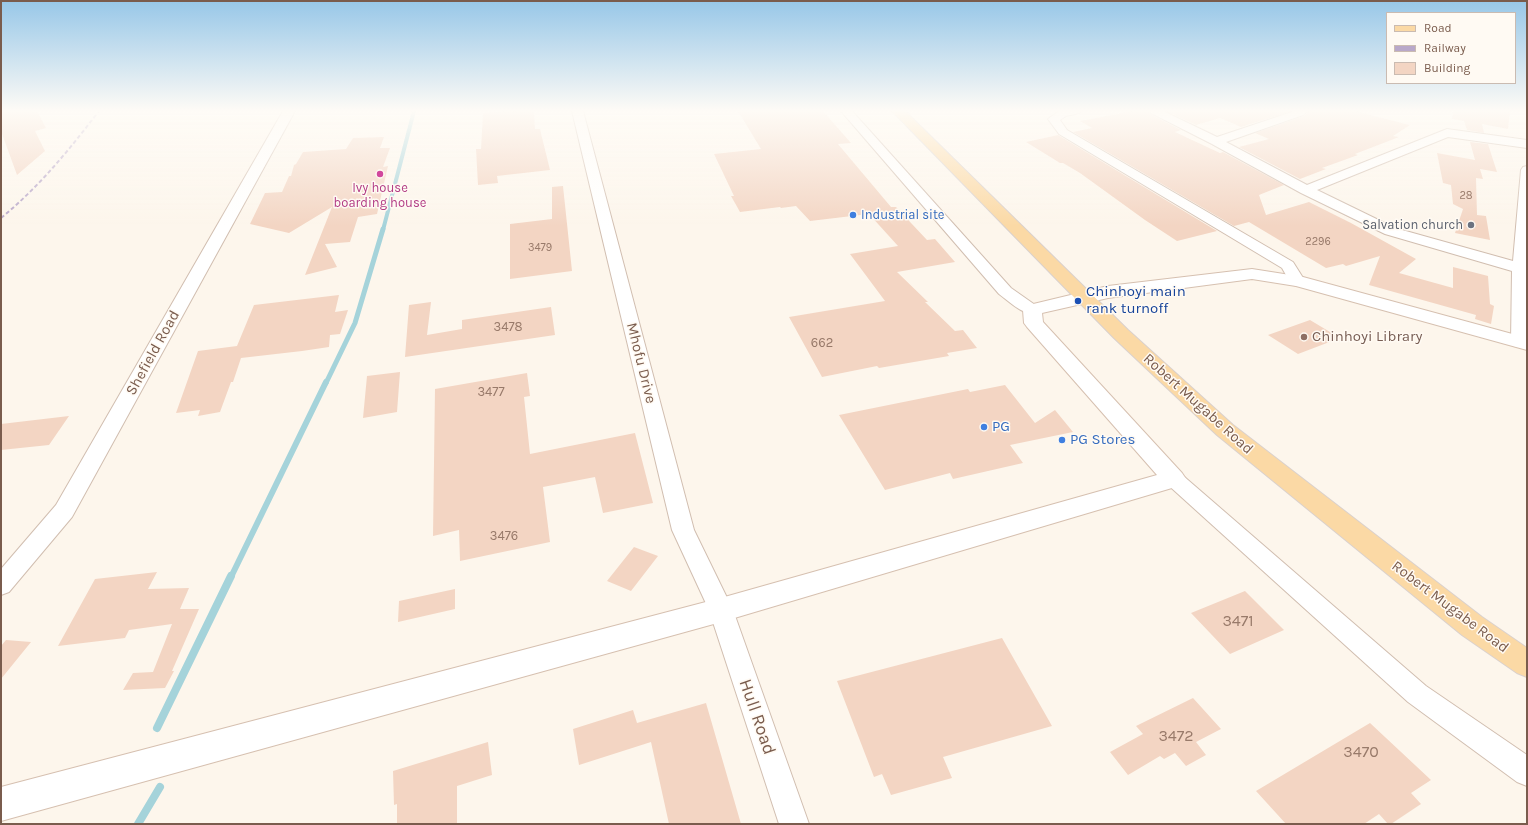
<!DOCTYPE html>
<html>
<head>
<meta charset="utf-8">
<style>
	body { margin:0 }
	#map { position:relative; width:1528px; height:825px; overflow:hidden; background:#fdf6ec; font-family:Karla,sans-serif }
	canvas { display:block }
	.frame { position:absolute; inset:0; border:2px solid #7a5c4d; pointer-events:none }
	.legend { position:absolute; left:1386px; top:12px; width:130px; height:72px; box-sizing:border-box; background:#fffaf3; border:1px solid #cabbb1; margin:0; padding:5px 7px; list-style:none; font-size:12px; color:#7a5c4d }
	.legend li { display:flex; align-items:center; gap:8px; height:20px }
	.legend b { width:20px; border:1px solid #cabbb1 }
</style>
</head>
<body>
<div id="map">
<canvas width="1528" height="825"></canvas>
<div class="frame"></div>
<ul class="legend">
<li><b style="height:5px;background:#fbd9a5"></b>Road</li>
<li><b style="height:5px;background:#b9a8c9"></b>Railway</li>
<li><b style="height:11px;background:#f3d5c3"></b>Building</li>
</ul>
</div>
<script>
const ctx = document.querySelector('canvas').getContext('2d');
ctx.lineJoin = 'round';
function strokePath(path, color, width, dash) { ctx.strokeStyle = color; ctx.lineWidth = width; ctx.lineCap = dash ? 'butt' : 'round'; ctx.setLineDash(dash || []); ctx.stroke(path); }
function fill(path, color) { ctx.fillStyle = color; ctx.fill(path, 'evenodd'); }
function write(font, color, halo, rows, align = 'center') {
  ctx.font = font + ' Karla,sans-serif'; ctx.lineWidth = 3; ctx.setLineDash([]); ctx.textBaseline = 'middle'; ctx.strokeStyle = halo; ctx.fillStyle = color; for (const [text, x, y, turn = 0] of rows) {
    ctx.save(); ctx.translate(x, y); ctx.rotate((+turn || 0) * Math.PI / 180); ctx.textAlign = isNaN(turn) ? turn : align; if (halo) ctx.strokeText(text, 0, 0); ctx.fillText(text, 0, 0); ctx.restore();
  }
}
const streamFar3 = new Path2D(`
	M383,230L414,111`);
const streamFar2 = new Path2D(`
	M326,383L355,323L383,229`);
const streamFar1 = new Path2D(`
	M231,577L326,382`);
const stream = new Path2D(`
	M157,728L231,576
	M138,824L160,787`);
const building = new Path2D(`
	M1,111H37L46,128L35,131L45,151L17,175L1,131Z
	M518,111H534L535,129H540L550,170L497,176L498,183L478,185L476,149H481L483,113Z
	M738,111H823L851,143L838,144L891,207H896L927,240L935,239L955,262L897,272L928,302H925L955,331L963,330L977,348L947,353L949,356L879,368L877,366L822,377L789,317L885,301L850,254L898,246L869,214L810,221L796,206L781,208L780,207L740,212L731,196H734L714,154L761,149Z
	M1133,111H1148L1150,114L1181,130L1175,132L1220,153L1223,152L1284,185L1259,195L1266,215L1309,202L1351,223L1416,259L1399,273L1453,288V267L1488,276L1490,304L1494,306L1491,324L1475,319L1476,315L1369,285L1380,256L1346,266L1343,264L1326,268L1249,222L1234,226L1073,132L1092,128L1080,121Z
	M1166,111H1292L1241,127L1220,118L1196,125Z
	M1310,111H1354L1410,125L1393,136L1399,137L1355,154L1358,155L1322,168L1326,169L1300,179L1239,147L1269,139L1255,133L1304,116Z
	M1453,111H1510L1508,129L1482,124L1484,133L1467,130L1464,121L1452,119Z
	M1058,135L1217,231L1177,241L1145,220L1080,173L1063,163H1060L1026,142Z
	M384,137L380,148H390L383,167L388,166L377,214L358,217L350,242L325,244L337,267L305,275L332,207L289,233L250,224L265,193L282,192L289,176H291L294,165L296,164L303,152L346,149L353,138Z
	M1470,142L1488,144L1497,172L1480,169L1483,179L1476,178L1477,215L1486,216L1490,240L1455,233L1463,209L1453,204L1451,185L1443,183L1437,153L1475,160Z
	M563,186L572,271L510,279V224L552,219V187Z
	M339,295L335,312L348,310L340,334L330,335L329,347L302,351L241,358L233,382H231L220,412L198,416L200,410L176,413L198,351L237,346L254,305Z
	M431,302L427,335L462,329V320L551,307L555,335L405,357L409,305Z
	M1310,320L1340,338L1298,354L1268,335Z
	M400,372L397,412L363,418L367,376Z
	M527,373L530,396L524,397L530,454L635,433L653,503L603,513L595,477L543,487L550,542L460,561L459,530L433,536L435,389Z
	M1005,385L1035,423L1055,410L1073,432L1010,445L1023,463L953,479L950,473L885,490L839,415L968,389L970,392Z
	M69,416L49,445L1,450V424Z
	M634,547L658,556L631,591L607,581Z
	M157,572L148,589L189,588L180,609H199L172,671H174L165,688L123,690L133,673L153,672L172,624L129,630L125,638L58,646L95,579Z
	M455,589V609L398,622L399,601Z
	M1245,591L1284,630L1230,654L1191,613Z
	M1002,638L1052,726L943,757L952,778L891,795L882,774L874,777L837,681Z
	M6,640L31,642L1,679V646Z
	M1193,698L1221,729L1196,742L1206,755L1186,766L1175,753L1164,759L1160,756L1128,775L1110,752L1143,734L1136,726Z
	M706,703L741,824H669L651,742L579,765L573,729L633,710L637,723Z
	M1370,723L1431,780L1411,793L1421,804L1391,824H1388L1379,814L1364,824H1286L1256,791Z
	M488,742L492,775L457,786V824H397V804L394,805L393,771Z`);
const street = new Path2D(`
	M283,111H295L72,517L9,592L1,595V569L56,505Z
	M572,111H583L694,530L733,610L809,824H779L709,610L672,530Z
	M841,111H852L1011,288L1038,307L1040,310L1038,313C1024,317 1010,302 999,294Z
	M1059,111H1080L1079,113L1066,116L1060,120L1067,130L1293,262L1305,281L1303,284L1297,286L1291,284L1282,268L1059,134L1048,119Z
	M1149,111H1163L1217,137L1295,111H1308L1303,115L1226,142L1307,185L1447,129L1527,140V148L1448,137L1317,190L1395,228L1513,261L1521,170L1523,167L1527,166V344L1520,347L1514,346L1511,342L1512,271L1385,234L1301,193L1212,144L1151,113Z
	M1174,472L1181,474L1426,686L1527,755V786L1517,782L1408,702L1167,484L1164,479L1167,474Z`);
const secondary = new Path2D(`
	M1252,269L1303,277L1527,338V350L1296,286L1252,279L1108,298L1042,313L1043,322L1182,473L1186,479L1182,485L721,622L1,821V787L721,598L1157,475L1027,327L1024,323L1023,310L1025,306L1108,286Z`);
const primary = new Path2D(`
	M892,111H905L1128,330L1233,425L1482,617L1527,648V677L1517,673L1462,635L1217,435L1114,338Z`);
const rail = new Path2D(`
	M1,218C39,187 69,150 99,111`);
const markers = [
	[380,174,4,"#d1479c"],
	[853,215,4,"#3f7fe0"],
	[1471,225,4,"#6b7280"],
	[1078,301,4,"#1a4fb4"],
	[1304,337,4,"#8d6e63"],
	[984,427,4,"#3f7fe0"],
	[1062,440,4,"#3f7fe0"]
];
const farNumbernames = [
	["28",1466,196],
	["2296",1318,242],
	["3479",540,248]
];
const farHotelnames = [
	["Ivy house",380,188],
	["boarding house",380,203]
];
const farShopnames = [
	["Industrial site",861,215]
];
const farWorshipnames = [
	["Salvation church",1463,225]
];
const numberNames = [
	["3478",508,327],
	["662",822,343],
	["3477",491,392],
	["3476",504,536]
];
const transitNames = [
	["Chinhoyi main",1086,292],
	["rank turnoff",1086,309]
];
const educationNames = [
	["Chinhoyi Library",1312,337]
];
const streetNames = [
	["Shefield Road",153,353,-61],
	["Mhofu Drive",641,363,76],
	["Robert Mugabe Road",1198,404,42],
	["Robert Mugabe Road",1450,607,37]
];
const shopNames = [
	["PG",992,427],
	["PG Stores",1070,440]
];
const nearNumbernames = [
	["3471",1238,621],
	["3472",1176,736],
	["3470",1361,752]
];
const nearStreetnames = [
	["Hull Road",757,717,71]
];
strokePath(streamFar3, '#a5d3da', 4);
strokePath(streamFar2, '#a5d3da', 5);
strokePath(streamFar1, '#a5d3da', 6);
strokePath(stream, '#a5d3da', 8);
fill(building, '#f3d5c3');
strokePath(street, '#d1beb0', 2);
strokePath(secondary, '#d6c0b0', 2);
strokePath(primary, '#dad1cd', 2);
fill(street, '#fff');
fill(secondary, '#fff');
fill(primary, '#fbd9a5');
strokePath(rail, '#b9a8c9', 2, [4, 2.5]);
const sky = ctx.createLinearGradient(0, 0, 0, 226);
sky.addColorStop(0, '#97c7e8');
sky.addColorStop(0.49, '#fefbf6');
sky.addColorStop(1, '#fefbf600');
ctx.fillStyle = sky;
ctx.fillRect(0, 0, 1528, 226);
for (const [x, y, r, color] of markers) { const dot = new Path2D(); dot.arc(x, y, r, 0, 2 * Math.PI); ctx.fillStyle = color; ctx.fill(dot); strokePath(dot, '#fffaf3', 1.5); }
write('11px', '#987a6a', null, farNumbernames);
write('13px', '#b23c85', '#fffaf3', farHotelnames);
write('13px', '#366cbe', '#fffaf3', farShopnames, 'left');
write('13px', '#5b616d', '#fffaf3', farWorshipnames, 'right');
write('13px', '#987a6a', null, numberNames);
write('15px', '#164399', '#fffaf3', transitNames, 'left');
write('15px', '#785e54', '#fffaf3', educationNames, 'left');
write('15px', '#7a5c4d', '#fffaf3', streetNames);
write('15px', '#366cbe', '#fffaf3', shopNames, 'left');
write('16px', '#987a6a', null, nearNumbernames);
write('18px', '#7a5c4d', '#fffaf3', nearStreetnames);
</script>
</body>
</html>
